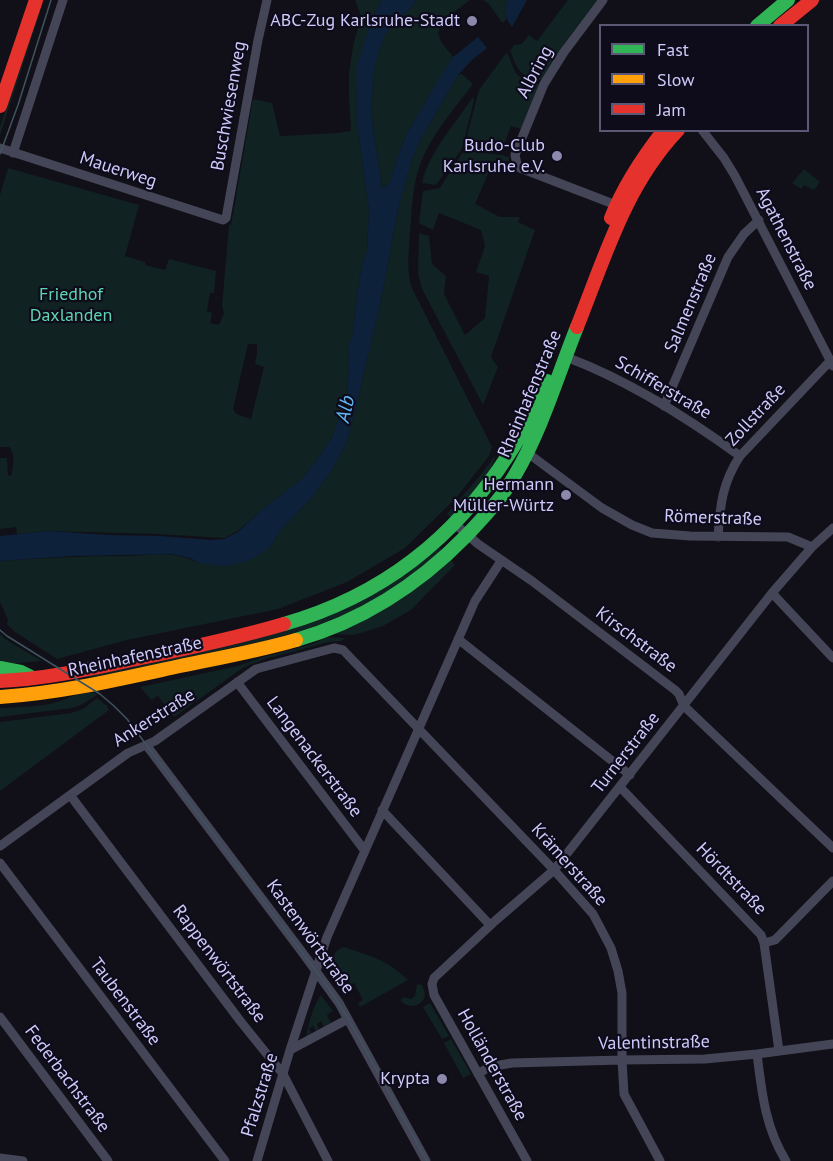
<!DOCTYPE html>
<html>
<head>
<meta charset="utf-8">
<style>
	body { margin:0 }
	#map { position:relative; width:833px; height:1161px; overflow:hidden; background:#111018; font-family:"PT Sans",sans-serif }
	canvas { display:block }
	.legend { position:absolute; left:599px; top:24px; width:210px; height:108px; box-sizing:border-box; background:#0e0c1b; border:2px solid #5b5875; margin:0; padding:8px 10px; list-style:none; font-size:18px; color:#cecafb }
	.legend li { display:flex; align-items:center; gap:12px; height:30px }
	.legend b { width:30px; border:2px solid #5b5875 }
</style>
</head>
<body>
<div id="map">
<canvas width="833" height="1161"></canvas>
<ul class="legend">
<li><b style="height:8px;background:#30b455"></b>Fast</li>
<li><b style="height:8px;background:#ff9f0a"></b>Slow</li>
<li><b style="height:8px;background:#e5322d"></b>Jam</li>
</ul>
</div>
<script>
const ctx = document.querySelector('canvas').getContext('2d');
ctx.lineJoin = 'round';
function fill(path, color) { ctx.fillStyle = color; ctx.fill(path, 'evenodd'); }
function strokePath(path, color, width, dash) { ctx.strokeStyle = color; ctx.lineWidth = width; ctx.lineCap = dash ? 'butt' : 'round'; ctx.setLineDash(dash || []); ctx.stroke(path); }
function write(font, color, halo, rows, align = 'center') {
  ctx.font = font + ' "PT Sans",sans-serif'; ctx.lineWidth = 4.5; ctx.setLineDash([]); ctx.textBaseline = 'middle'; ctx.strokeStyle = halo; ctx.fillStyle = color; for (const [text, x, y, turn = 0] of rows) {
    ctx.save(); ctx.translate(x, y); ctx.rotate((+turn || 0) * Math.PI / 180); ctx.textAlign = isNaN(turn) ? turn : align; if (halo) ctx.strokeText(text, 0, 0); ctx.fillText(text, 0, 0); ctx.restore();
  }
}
const green = new Path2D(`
	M41,0H44L0,135V127Z
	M355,0H382L372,19L358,131L369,210L367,251L362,264L358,289L353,333L348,348L349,367L347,397L332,437L321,454L303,478L259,512L238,531L224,538L157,534L50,531L17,534L16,527L0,529V458H7L8,475L11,476C13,467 16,454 9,447H0V195L8,168L139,205L125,256L145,262V265L165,270L169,259L216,271L214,293H210L207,311L212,313L210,323L219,325L224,313L222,306L229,225H231L253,99L272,103L280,136L337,133L351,131L349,98V73L353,46L361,16ZM248,344H257V354L255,364L264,367L251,419L236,414L233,409Z
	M416,0H470L442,21L438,34L442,43L453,57L406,135L399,153L389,184L382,189L373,127L371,105L375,64L385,34L413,5Z
	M483,0H508L506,8V20L502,23L489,4Z
	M568,0H598L569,37L542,80C519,76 519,72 510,51L514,45L522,44L529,35L537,41Z
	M507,52C517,76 514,77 540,85L521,129L511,126L501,152L466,149L464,147L479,90Z
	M462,74L473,84C454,109 431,135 420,165C412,186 412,211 410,233C409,252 406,270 412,288L492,447L489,456L456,498L405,548L347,582L278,609L127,640L57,659L15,632L7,624L8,620L0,602V561C42,558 84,556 126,556C154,555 173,550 199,563L271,546L279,532L313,496L332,470L346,444L356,407L381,300L399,205L412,159L422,137L458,75Z
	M473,97L474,100L462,149L436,185L422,183C429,152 455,124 473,97Z
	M467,151L501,155L509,157V161L498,162L495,168L491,167L475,204L500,217H520L518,222L535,230L491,357L498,367L483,405L422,289L418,274L419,233L429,236L432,264L446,276L444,294L465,335L485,318L489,276L476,272L485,246L481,230L439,213L433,230L419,223L423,191L440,188L462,153Z
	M804,169L820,182L814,190L804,185L801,189L792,183Z
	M495,456C495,470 461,506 451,518L447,514L478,478Z
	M438,545L443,551L413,575L377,599L343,616L311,628L264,641L90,678L86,676L298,626Z
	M450,559L455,565L411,610L383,626L354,635L328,634Z
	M0,634L8,641L42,661L8,664L0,662Z
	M327,637L346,638L341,641L329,642L265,659L244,667L174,717L158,696L151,700L140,687L238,666L263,657L313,644Z
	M91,691L97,695L81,705L72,708L0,717V708C18,707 37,707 54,703C67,699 78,693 91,691Z
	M97,698L107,706L109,710L0,791V722L71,713L83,709Z
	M344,947C370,956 388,960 408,980L360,1007L358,1003L363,1000L354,983L347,986C340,974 323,953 344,947Z
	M417,984L422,985C423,987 425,992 425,995C423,1006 409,1010 401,1001V999L404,997L411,999L415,996Z
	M321,995L333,1011L327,1015L331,1023L324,1027L321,1021L317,1024L319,1029L316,1031L313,1026L309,1028L311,1033L306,1036C309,1023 313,1005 321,995Z
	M430,1003L449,1036L442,1039L423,1007Z
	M451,1039L471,1074L463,1078L444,1043Z`);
const water = new Path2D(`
	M382,0H416L413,5L385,34L375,64L371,105L373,127L382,189L389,184L399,153L406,135L446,67L453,57L478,37L487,48L472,60L458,75L422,137L412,159L399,205L381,300L356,407L346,444L332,470L313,496L279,532L271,546L262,553L248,561L225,566L199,563L190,558L171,554L72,556L0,561V536L50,531L108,535L159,536L211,540L224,539L238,532L259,512L303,478L321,454L332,437L347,397L349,367L348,348L353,333L358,289L362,264L367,251L369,210L358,131L357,65L372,19Z
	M508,0H527L512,27C504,17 504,12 508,0Z`);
const street = new Path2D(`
	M603,0L564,52L544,84L515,155L517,164L520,168L616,205
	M702,130L724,158L735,176L833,366
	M0,148L223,220L226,218L258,40L267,0
	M13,153L63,0
	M566,357C628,380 686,417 740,456
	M664,406L728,257L744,234L759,220
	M527,454L533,457L602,508L632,525L652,533L690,536L788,537L812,547
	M455,524L478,544L532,581L675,690L679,694L684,706L833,848
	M718,537C720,506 722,483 740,456L830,361
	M772,593L833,658
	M458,639L630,775
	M237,682L365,851
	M147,746L302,952L339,1003L426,1161
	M620,787L761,935L764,943L779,1051
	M70,795L241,1022L283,1074L328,1161
	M382,810L490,925
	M0,846L128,753L155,741L256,669L334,648L343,650L554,870L593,914L611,948L618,971L622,993V1060L624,1094L660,1161
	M0,863L225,1161
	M764,943L775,940L833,881
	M0,1017L108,1161
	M290,1050L348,1019
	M757,1054C762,1093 765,1127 786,1161
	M478,1074L489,1067L512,1063L622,1060L705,1059L757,1054L833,1044
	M0,1158L23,1161
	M257,1161L290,1050L327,937L475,601L501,561
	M527,1161L434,995L432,984L434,978L495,921L554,870L772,593L812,547L833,528`);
const fast = new Path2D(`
	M757,26L788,0
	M284,624C382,596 454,539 509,454C524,431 536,406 547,381
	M296,640C362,621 419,584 466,536C484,517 502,498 515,475C542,429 557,377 577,327
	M0,668L21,672L33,678`);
const slow = new Path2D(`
	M0,697C61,693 120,679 180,666C219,658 258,651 296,640`);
const jam = new Path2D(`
	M780,26L812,0
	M0,106L36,0
	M611,218C624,185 642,158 664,130
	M577,327C605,257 625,186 678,130
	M0,681C48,679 94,668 141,658C189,648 237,638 284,624`);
const tram = new Path2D(`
	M0,154L18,105L51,0
	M0,630L7,636L100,694L114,706L127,719L328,987L348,1018L427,1161`);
const markers = [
	[472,21,6,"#8c89ac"],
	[557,156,6,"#8c89ac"],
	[566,495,6,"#8c89ac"],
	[442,1079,6,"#8c89ac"]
];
const poiNames = [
	["ABC-Zug Karlsruhe-Stadt",460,21],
	["Budo-Club",545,146],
	["Karlsruhe e.V.",545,167],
	["Hermann",554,485],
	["Müller-Würtz",554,506],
	["Krypta",430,1079]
];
const streetNames = [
	["Albring",535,72,-62],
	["Buschwiesenweg",229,106,-80],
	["Mauerweg",118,170,18],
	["Agathenstraße",786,239,63],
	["Salmenstraße",691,303,-67],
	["Schifferstraße",663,388,30],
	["Rheinhafenstraße",530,394,-67],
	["Zollstraße",756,415,-47],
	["Römerstraße",713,518,2],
	["Kirschstraße",636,640,37],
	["Rheinhafenstraße",135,657,-12],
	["Ankerstraße",154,718,-32],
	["Turnerstraße",626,753,-52],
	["Langenackerstraße",314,757,53],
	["Krämerstraße",569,865,48],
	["Hördtstraße",731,879,46],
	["Kastenwörtstraße",310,937,54],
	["Rappenwörtstraße",219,964,53],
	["Taubenstraße",125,1002,53],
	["Valentinstraße",654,1043,-1],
	["Holländerstraße",492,1065,61],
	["Federbachstraße",67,1079,53],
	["Pfalzstraße",260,1095,-73]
];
const parkNames = [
	["Friedhof",71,295],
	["Daxlanden",71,316]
];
const waterNames = [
	["Alb",346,409,-77]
];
fill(green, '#102222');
fill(water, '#0e213a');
strokePath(street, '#454558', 9);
strokePath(fast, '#30b455', 14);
strokePath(slow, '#ff9f0a', 14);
strokePath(jam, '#e5322d', 14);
strokePath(tram, '#3f535f', 1.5);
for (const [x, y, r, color] of markers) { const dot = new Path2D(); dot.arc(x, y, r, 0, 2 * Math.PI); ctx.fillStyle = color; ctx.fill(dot); strokePath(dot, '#0e0c1b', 2); }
write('18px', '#cecafb', '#0e0c1b', poiNames, 'right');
write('18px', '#cecafb', '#0e0c1b', streetNames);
write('18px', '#5dd5b1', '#0e0c1b', parkNames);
write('italic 20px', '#60b7f4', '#0e0c1b', waterNames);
</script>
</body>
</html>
